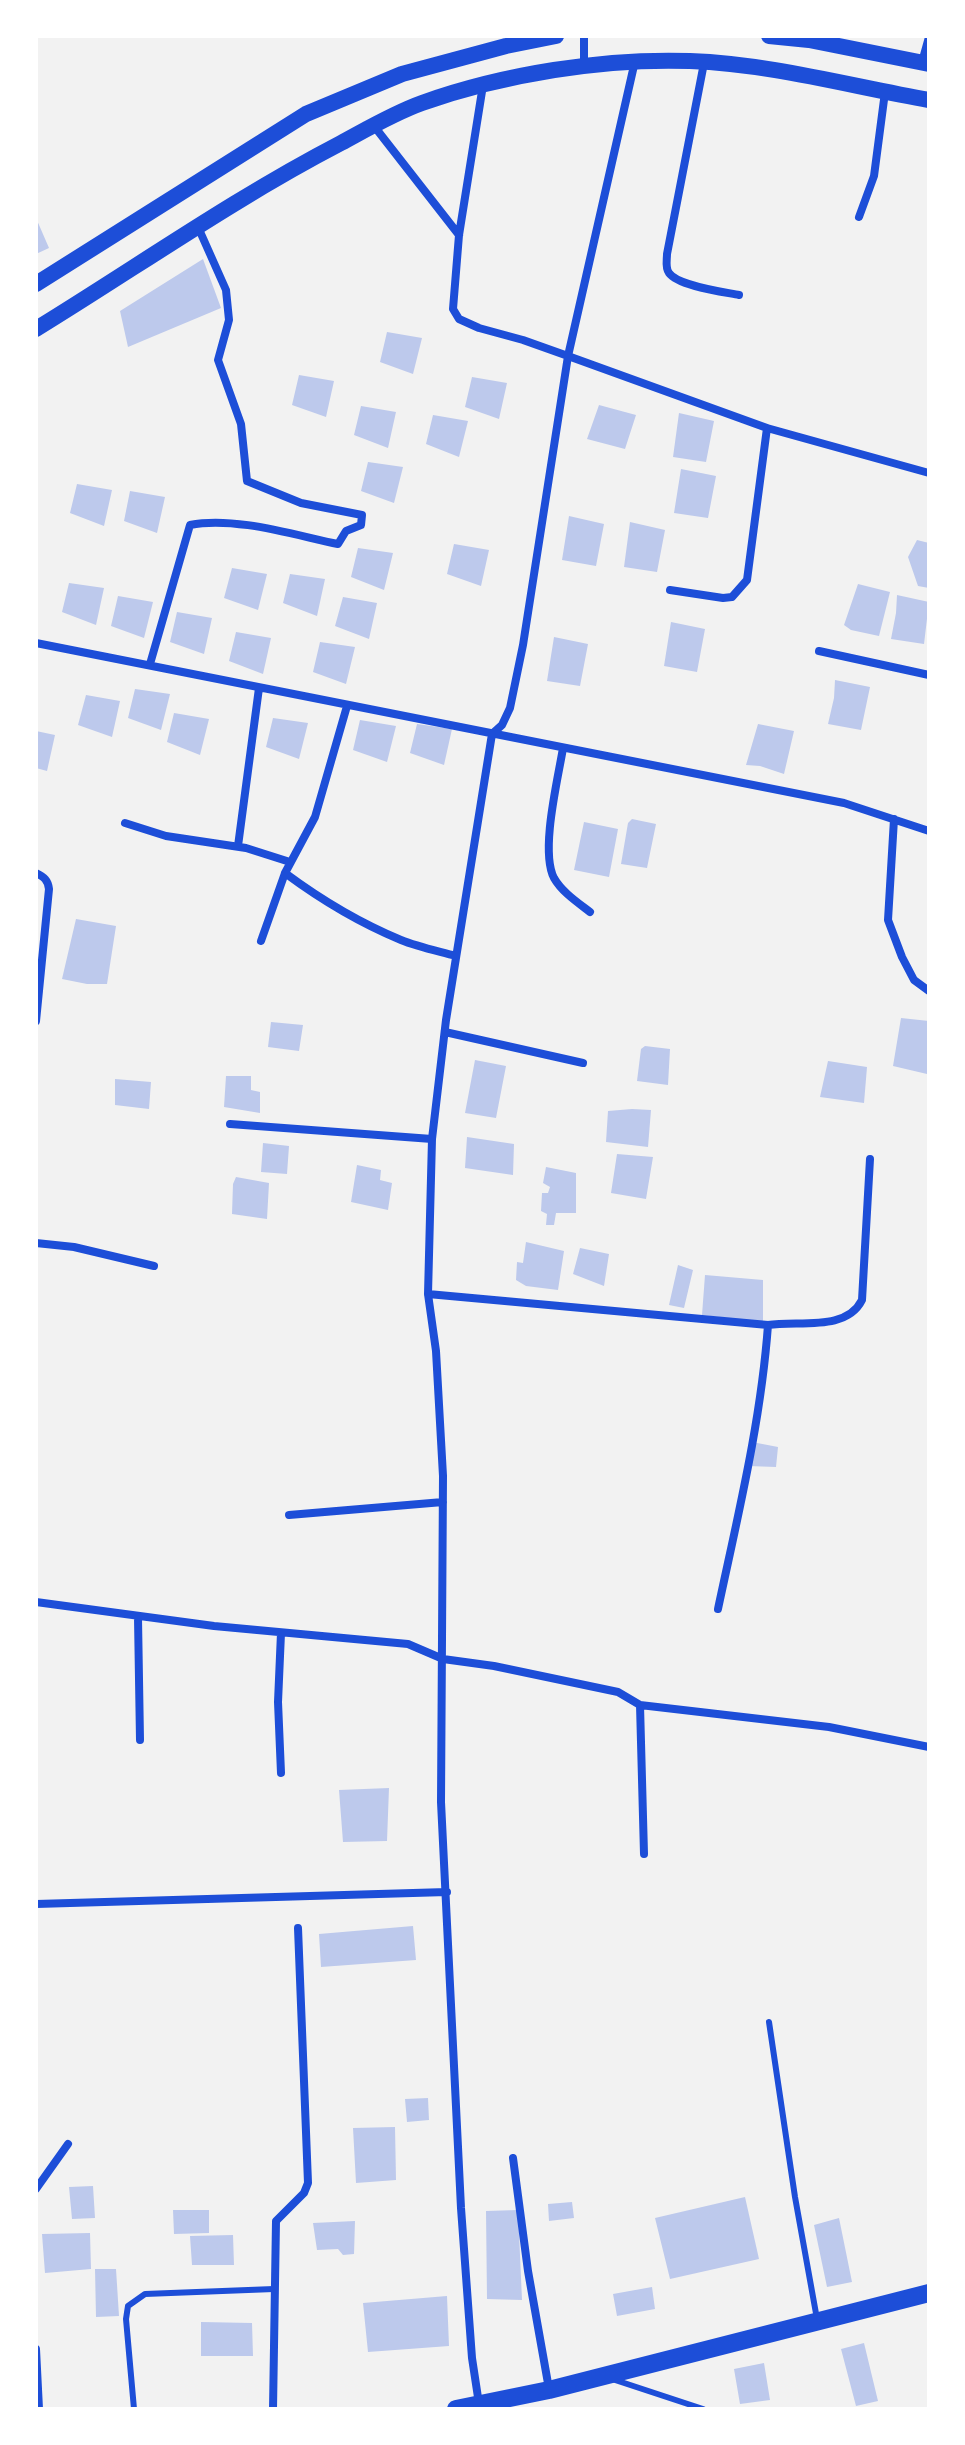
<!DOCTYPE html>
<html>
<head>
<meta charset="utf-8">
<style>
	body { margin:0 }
	#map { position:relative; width:965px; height:2445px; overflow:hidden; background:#f2f2f2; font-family:"Libre Baskerville",serif }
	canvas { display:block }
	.frame { position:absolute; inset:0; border:38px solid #fff; pointer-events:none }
</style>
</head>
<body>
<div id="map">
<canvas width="965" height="2445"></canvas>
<div class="frame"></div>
</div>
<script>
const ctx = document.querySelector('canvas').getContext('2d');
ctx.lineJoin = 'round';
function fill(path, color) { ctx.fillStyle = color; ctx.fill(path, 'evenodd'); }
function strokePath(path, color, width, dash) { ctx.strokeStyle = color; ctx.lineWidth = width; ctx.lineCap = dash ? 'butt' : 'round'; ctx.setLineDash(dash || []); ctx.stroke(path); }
const building = new Path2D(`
	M36,218L49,248L36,254Z
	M203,259L221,308L128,347L120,311Z
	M387,332L422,338L413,374L380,362Z
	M299,375L334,381L326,417L292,405Z
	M472,377L507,383L499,419L465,407Z
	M599,405L636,415L625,449L587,439Z
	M361,406L396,412L388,448L354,435Z
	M679,413L714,421L706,462L673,457Z
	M433,415L468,421L459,457L426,444Z
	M368,462L403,467L394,503L361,491Z
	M681,469L716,476L708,518L674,513Z
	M77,484L112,490L104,526L70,513Z
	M130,491L165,497L157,533L124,521Z
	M569,516L604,524L596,566L562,560Z
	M630,522L665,530L657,572L624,567Z
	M917,540L929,543V588L918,586L908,557Z
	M454,544L489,550L481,586L447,574Z
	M358,548L393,553L384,590L351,577Z
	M232,568L267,574L258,610L224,598Z
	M290,574L325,579L317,616L283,603Z
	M69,583L104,588L96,625L62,612Z
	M858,584L890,592L879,636L851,630L844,625Z
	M897,595L929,602L924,644L891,639L896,613Z
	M118,596L153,602L144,638L111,626Z
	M343,597L377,603L369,639L335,626Z
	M177,612L212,618L204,654L170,642Z
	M671,622L705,629L697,672L664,666Z
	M236,632L271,638L263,674L229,661Z
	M554,637L588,644L580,686L547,681Z
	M320,642L355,647L346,684L313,672Z
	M835,680L870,687L861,730L828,724L834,698Z
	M135,689L170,694L161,730L128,718Z
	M86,695L120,701L112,737L78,725Z
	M174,713L209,719L200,755L167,742Z
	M273,718L308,723L299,759L266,747Z
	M360,720L396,726L387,762L353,750Z
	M417,724L452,729L444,765L410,753Z
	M758,724L794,731L784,774L760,766L746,765Z
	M36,731L55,735L47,771L36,768Z
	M632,819L656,824L647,868L621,864L628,823Z
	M584,822L618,829L609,877L574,870Z
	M76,919L116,926L107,984H87L62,979Z
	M901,1018L929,1021L927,1074L893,1066Z
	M271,1022L303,1025L299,1051L268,1047Z
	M645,1046L670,1049L668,1085L637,1081L641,1049Z
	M475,1060L506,1066L496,1118L465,1113Z
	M828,1061L867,1067L864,1103L820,1097Z
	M226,1076H251V1090L260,1092V1113L224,1107Z
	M115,1079L151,1082L149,1109L115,1105Z
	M632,1109L651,1110L648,1147L606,1142L608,1111Z
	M467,1137L514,1144L513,1175L465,1168Z
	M263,1143L289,1146L287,1174L261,1172Z
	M617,1154L653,1157L646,1199L611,1193Z
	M357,1165L381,1170L380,1180L392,1183L388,1210L351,1202Z
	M546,1167L576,1173V1213H556L554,1225H546L547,1214L541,1211L542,1193H548L550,1187L543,1183Z
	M236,1177L269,1183L267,1219L232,1214L233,1184Z
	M526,1242L564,1251L558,1290L526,1286L516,1280L517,1262L523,1263Z
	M580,1248L609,1254L604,1286L573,1274Z
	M678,1265L693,1270L684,1308L669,1305Z
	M705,1275L763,1280V1322L702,1315Z
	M752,1442L778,1447L776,1467L748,1466Z
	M389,1788L387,1841L343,1842L339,1790Z
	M413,1926L416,1960L321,1967L319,1934Z
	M428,2098L429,2120L407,2122L405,2099Z
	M395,2127L396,2180L356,2183L353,2128Z
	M93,2186L95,2218L72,2219L69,2187Z
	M745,2197L759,2259L670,2279L655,2218Z
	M572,2202L574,2218L549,2221L548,2204Z
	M173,2210H209V2233L174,2234Z
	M518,2210L522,2300L487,2299L486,2211Z
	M839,2218L852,2282L827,2287L814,2225Z
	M355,2221L354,2254L343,2255L338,2249L317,2250L313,2223Z
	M90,2233L91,2269L45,2273L42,2234Z
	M233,2235L234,2265H192L190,2236Z
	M95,2269H116L119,2316L96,2317Z
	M652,2287L655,2309L617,2316L613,2294Z
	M447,2296L449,2346L368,2352L363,2303Z
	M201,2322L252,2323L253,2356H201Z
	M864,2343L878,2401L856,2406L841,2349Z
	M764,2363L770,2400L740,2404L734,2369Z`);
const service = new Path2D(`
	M769,2022L795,2197L817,2319
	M612,2379L703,2409
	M134,2409L126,2319L128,2306L145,2294L274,2289`);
const minor = new Path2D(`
	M584,36V67
	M635,61L568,356L767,428L929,473
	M922,62L929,37
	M704,63L667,254C667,260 665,268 669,273C678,286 724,292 739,295
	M374,126L459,235
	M859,217L874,176L885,92
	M670,590L723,598L732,597L747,580L767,428
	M36,643L844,803L929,831
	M819,651L929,675
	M150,664L190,525C234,516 294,535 338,544L346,531L361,525L362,515L301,503L247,481L241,424L218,360L229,320L226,290L198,227
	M563,748C558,779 540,851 554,878C562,892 577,902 590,912
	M894,819L888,920L902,957L914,980L929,991
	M125,823L166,836L246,848L290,862
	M238,846L259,688
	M36,873C44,877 48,880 49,889L36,1021
	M285,873C320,899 360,923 401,940C418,947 438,951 456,956
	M261,941L285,873L315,817L347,706
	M445,1032L583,1063
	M230,1124L432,1139
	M36,1243L74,1247L154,1266
	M428,1294L768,1325C761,1421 738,1515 718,1609
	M768,1325C798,1320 846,1332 862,1300L870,1159
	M289,1515L443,1502
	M36,1602L214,1626L408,1644L443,1659L494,1666L618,1692L640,1705L829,1727L929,1747
	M138,1618L140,1740
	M281,1633L278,1702L281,1773
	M640,1705L644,1854
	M36,1904L447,1892
	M513,2158L528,2271L549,2389
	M36,2189L68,2144
	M36,2349L39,2409
	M479,2404L472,2358L461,2208L441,1802L443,1476L436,1351L428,1294L432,1139L446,1020L492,734L502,725L510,708L523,645L568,356L523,340L479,328L459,319L453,309L459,235L483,85
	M273,2409L276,2221L304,2193L308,2183L298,1928`);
const secondary = new Path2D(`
	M769,36L809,40L929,64
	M36,284L306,114L402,74L506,46L556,36
	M36,329C137,267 235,198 341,143C367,129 394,113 422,103C503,74 604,58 690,61C771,64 850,86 929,100`);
const primary = new Path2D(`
	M456,2409L549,2390L929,2293`);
fill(building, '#bdc9ec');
strokePath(service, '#1d4ed8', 6);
strokePath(minor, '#1d4ed8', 8);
strokePath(secondary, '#1d4ed8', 16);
strokePath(primary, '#1d4ed8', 18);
</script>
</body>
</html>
